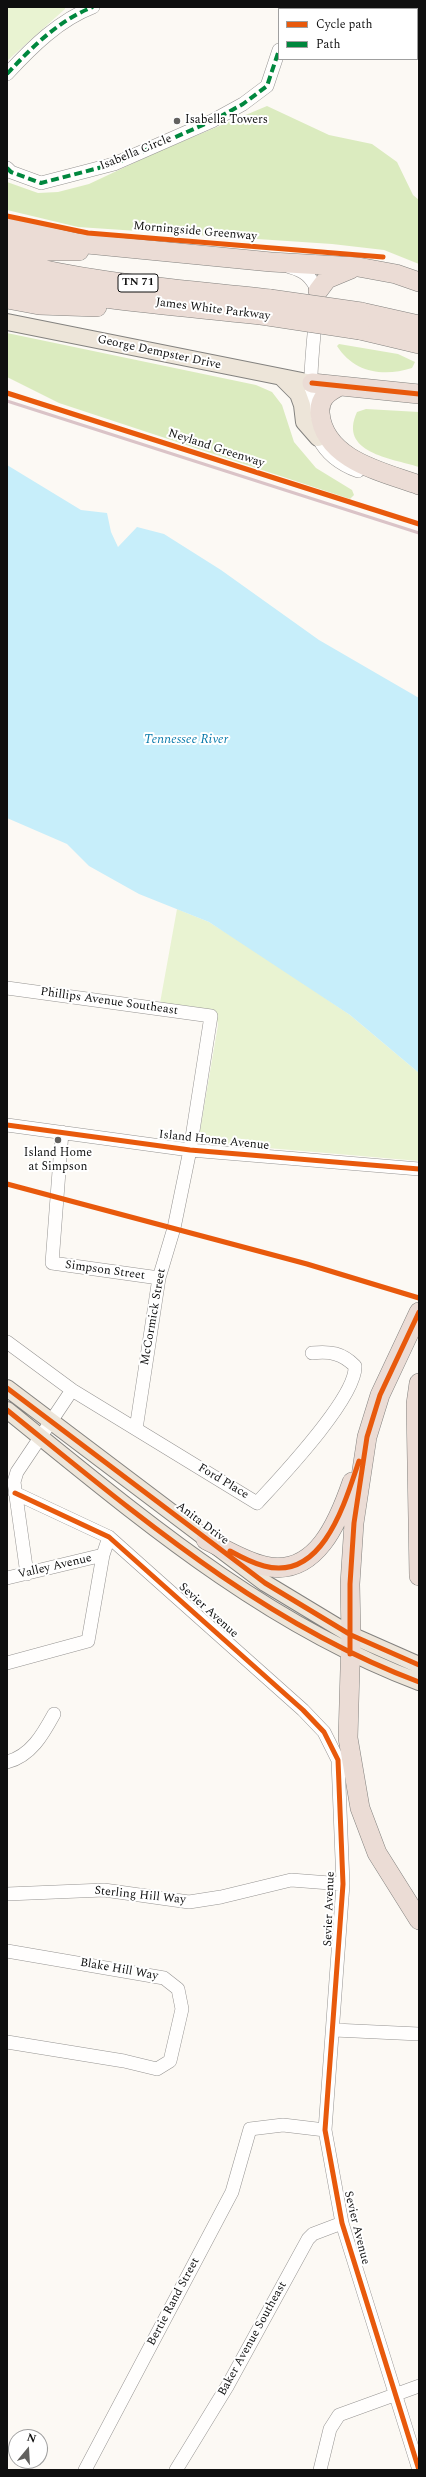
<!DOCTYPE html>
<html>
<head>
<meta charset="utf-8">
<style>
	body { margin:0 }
	#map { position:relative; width:426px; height:2477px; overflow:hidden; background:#fcf9f4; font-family:Spectral,serif }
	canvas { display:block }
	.frame { position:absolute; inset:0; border:8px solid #0f0f0f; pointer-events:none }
	.legend { position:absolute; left:278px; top:8px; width:140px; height:52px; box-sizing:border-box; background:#fff; border:1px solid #9f9f9f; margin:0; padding:5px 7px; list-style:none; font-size:12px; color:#0f0f0f }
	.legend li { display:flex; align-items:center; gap:8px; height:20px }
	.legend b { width:20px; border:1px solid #9f9f9f }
	.north { position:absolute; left:8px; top:2429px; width:40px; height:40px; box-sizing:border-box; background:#fff; border:1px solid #9f9f9f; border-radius:50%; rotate:18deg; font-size:11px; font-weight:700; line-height:16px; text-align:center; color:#0f0f0f }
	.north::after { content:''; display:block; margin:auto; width:14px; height:18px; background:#62615f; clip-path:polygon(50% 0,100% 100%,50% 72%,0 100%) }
</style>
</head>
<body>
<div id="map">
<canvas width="426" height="2477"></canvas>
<div class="frame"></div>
<ul class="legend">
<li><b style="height:5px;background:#e8590c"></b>Cycle path</li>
<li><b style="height:5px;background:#00873e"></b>Path</li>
</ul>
<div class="north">N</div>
</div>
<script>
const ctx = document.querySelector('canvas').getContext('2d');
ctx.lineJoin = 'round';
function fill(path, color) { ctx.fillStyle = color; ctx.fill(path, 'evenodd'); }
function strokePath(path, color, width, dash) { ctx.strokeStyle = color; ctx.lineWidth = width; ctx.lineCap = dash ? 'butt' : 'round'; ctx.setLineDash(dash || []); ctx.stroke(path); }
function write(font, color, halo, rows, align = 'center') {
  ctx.font = font + ' Spectral,serif'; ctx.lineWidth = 4; ctx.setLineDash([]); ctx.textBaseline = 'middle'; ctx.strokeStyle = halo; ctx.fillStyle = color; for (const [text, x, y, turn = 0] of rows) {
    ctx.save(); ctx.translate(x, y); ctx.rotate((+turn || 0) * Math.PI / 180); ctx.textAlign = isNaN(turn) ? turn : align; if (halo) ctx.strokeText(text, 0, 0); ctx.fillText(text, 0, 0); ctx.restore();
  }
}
const green = new Path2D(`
	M7,7H65V9L7,61Z
	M177,909L209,922L268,959L350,1015L419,1073V1161L198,1142L218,1025L216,1014L196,1007L160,1003Z`);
const forest = new Path2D(`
	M267,106L329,135L372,144L397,162L413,195L419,200V264L384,250L332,244L78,227L7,210V182L38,193L58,192L89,184L155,153Z
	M7,333L256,385L272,392L282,405L294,442L316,468L352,490L354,495L350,499L59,403L7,377Z
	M339,344L398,354L415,362L412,368C384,377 354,373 337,346Z
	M366,409L419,412V467C391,458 338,453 357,412Z`);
const water = new Path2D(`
	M7,465L81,510L107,513L111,532L118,547L137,527L164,534L221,570L319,640L419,698V1073L350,1015L209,922L139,894L89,866L67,844L7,818Z`);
const minor = new Path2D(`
	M286,9V7
	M7,74C32,47 59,20 93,7
	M7,168L11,172L41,183L114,164L212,121L243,104L267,86L279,50
	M290,267C305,271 311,277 318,291C316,327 302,408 319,439C327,455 342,465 358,471
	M7,988L211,1016L190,1150L174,1228L159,1278L136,1429
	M7,1125L190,1150L419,1169
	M62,1132L52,1263L159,1278
	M7,1342L72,1390L257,1503C280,1478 357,1397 355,1366C342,1353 330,1351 312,1353
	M15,1493L109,1537L303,1710L324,1732L338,1760L343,1884L325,2130L342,2223L419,2470
	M27,1574L14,1482L17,1472L72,1390
	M7,1578L103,1555
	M7,1663L88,1641L103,1555L109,1537
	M7,1762C31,1756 43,1734 54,1714
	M7,1894L104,1890L189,1902L221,1897L291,1880L343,1884
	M7,1951L164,1978L178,1989L182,2009L170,2061L157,2069L124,2061L7,2042
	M334,2030L419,2034
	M85,2470L232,2192L250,2129L283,2125L325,2130
	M176,2470L228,2385L308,2239L313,2234L342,2223
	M320,2470L330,2429L339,2415L419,2386`);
const major = new Path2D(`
	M7,322L312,383
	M282,378L298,394L302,405L304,422L318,438
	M7,1388L265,1583L351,1635L419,1665
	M7,1410C136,1514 262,1623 419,1682`);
const highway = new Path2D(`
	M7,227L77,243L271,262L358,267L396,274L419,282
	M7,246L45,251H79
	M7,261C92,284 183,289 270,299
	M7,280C92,301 181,306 268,316
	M318,291L327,279L351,269
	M7,299L39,305L97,307
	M361,312L419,325
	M360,330L419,344
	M312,383L419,394
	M340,386C328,392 319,398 320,413C324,460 383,472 419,485
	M419,1312L380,1395L367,1437L354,1523L350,1584L351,1635L348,1738L360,1808L377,1853L419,1920
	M419,1383L416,1404L419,1576
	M206,1540C225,1549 245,1562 265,1566C316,1578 339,1520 352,1482`);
const rail = new Path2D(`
	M7,401L419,533`);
const highwayBridge = new Path2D(`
	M270,299L361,312
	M268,316L360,330`);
const quiet = new Path2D(`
	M286,9V7
	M7,74C32,47 59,20 93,7
	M7,168L11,172L41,183L114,164L212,121L243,104L267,86L279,50`);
const cycleway = new Path2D(`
	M7,216L88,233L383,257
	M312,383L419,394
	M7,393L419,524
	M7,1125L190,1150L419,1169
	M7,1184L307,1264L419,1298
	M7,1388L265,1583L351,1635L419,1665
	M7,1410C136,1514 262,1623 419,1682
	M15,1493L109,1537L303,1710L324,1732L338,1760L343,1884L325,2130L342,2223L419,2470
	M230,1551C241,1557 252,1563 264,1566C323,1582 345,1502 359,1461
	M350,1654V1584L354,1523L367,1437L380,1395L419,1312`);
const markers = [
	[177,121,4,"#62615f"],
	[58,1140,4,"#62615f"]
];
const shields = [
	[138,283,40]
];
const shieldNames = [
	["TN 71",138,283]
];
const poiNames = [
	["Isabella Towers",185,121],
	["Island Home",58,1154,"center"],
	["at Simpson",58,1168,"center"]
];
const streetNames = [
	["Isabella Circle",136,153,-22],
	["Morningside Greenway",195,232,5],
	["James White Parkway",213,310,7],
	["George Dempster Drive",159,353,12],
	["Neyland Greenway",216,449,18],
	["Phillips Avenue Southeast",109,1002,8],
	["Island Home Avenue",214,1141,6],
	["Simpson Street",105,1271,8],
	["McCormick Street",154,1317,-80],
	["Ford Place",223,1482,31],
	["Anita Drive",202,1524,37],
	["Valley Avenue",55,1567,-13],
	["Sevier Avenue",208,1611,42],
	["Sterling Hill Way",140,1896,6],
	["Sevier Avenue",330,1909,-88],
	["Blake Hill Way",119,1970,10],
	["Sevier Avenue",356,2228,76],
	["Bertie Rand Street",174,2302,-62],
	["Baker Avenue Southeast",253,2339,-61]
];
const waterNames = [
	["Tennessee River",186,740]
];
fill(green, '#e9f3d2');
fill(forest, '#dbebbf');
fill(water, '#c7eefa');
strokePath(minor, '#969492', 14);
strokePath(major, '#83827f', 18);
strokePath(highway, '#83827f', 20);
strokePath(minor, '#fffefd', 13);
strokePath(major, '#ede5d9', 16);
strokePath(highway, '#ebdcd5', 19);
strokePath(rail, '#dac3c7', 3);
strokePath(highwayBridge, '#83827f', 20, []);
strokePath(highwayBridge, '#ebdcd5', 19);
strokePath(quiet, '#00873e', 4, [8, 4]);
strokePath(cycleway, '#e8590c', 5);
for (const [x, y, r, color] of markers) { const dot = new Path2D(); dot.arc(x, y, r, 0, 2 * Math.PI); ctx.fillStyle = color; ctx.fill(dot); strokePath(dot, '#fff', 1.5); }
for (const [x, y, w] of shields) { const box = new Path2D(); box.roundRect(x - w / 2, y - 9, w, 18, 3); ctx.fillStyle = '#fff'; ctx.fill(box); strokePath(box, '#0f0f0f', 1); }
write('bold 11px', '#0f0f0f', null, shieldNames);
write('12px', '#0f0f0f', '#fff', poiNames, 'left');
write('12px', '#0f0f0f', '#fff', streetNames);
write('italic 13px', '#0c7cac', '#fff', waterNames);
</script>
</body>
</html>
